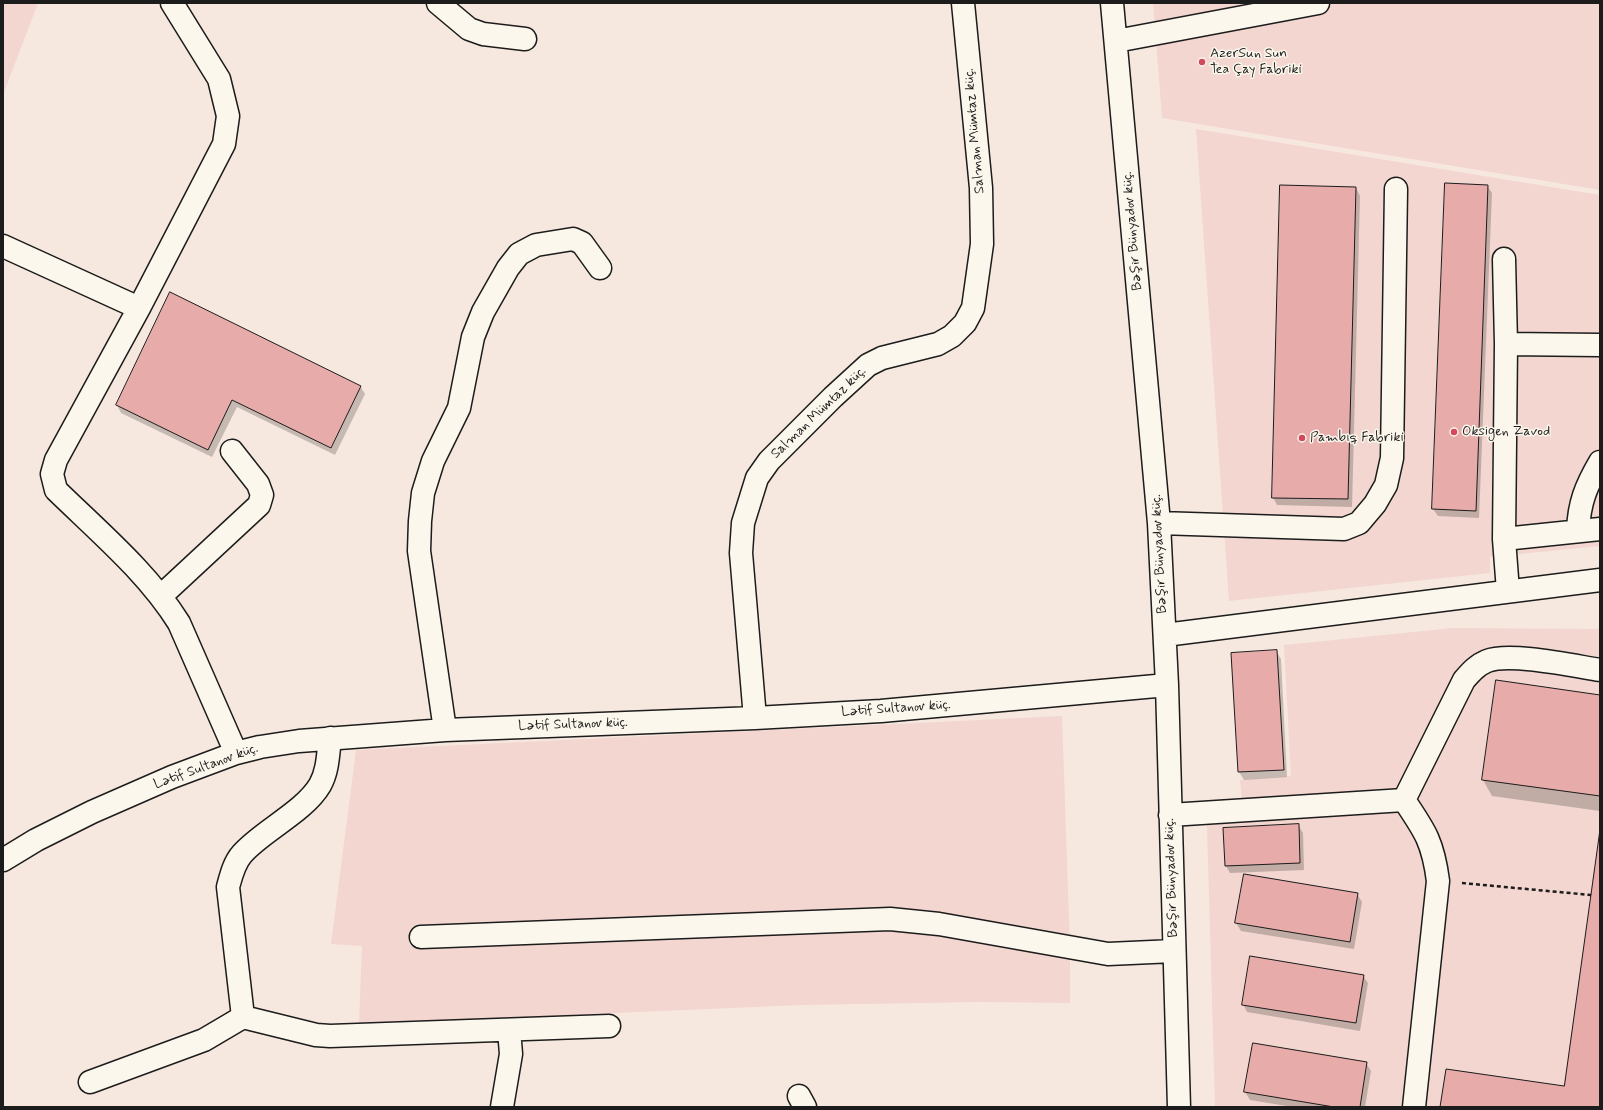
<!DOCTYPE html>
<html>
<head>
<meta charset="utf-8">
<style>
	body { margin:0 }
	#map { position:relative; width:1603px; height:1110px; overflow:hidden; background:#f7e8df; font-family:Mynerve,sans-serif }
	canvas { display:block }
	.frame { position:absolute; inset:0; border:4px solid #1c1c1c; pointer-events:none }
</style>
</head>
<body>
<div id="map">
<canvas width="1603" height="1110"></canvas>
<div class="frame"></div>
</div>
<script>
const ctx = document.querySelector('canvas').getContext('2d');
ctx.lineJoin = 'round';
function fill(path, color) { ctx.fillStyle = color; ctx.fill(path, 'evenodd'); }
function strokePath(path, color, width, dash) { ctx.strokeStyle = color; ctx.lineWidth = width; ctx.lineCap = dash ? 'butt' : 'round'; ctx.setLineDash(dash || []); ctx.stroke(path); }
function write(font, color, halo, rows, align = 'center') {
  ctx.font = font + ' Mynerve,sans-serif'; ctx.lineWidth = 3; ctx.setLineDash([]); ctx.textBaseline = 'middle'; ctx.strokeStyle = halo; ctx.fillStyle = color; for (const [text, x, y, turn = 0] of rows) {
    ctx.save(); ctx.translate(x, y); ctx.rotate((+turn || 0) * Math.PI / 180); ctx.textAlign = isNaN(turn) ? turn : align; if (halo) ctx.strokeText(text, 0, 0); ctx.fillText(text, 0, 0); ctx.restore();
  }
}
const built = new Path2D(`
	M3,3H38L3,95Z
	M1153,3H1600V190L1162,118Z
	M1196,129L1600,195V546L1490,557V573L1229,601Z
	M1600,626V1107H1215L1207,825L1244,823L1240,780L1291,776L1284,645L1453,628L1599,629Z
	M1062,716L1070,948V1003L981,1002L802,1005L359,1024L362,946L331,944L356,750Z`);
const shadow = new Path2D(`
	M1487,186L1492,193L1479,518L1438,516L1433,509Z
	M1356,188L1360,196L1352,507L1277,505L1273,497Z
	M360,386L365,394L335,455L237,407L212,457L121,413L117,405Z
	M1276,651L1281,659L1287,777L1244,780L1239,772L1232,654Z
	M1600,696V811L1492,796L1483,780Z
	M1298,825L1303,833L1304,870L1230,873L1226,866Z
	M1357,894L1362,902L1354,949L1241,931L1236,923Z
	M1363,976L1368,983L1360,1031L1247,1012L1243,1004Z
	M1366,1063L1371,1071L1365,1107H1293L1250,1100L1245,1092Z`);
const building = new Path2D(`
	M1445,183L1488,185L1476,511L1432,509Z
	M1280,185L1356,187L1348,499L1272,498Z
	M170,292L361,386L331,448L232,400L208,450L116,405Z
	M1277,650L1284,770L1238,772L1231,653Z
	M1496,680L1600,695V796L1482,780Z
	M1299,824L1300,863L1225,866L1223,828Z
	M1600,830V1107H1440L1446,1069L1564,1086Z
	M1244,874L1358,893L1350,942L1235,923Z
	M1250,956L1364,975L1356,1023L1242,1005Z
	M1253,1043L1367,1062L1360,1107H1334L1244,1092Z`);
const path = new Path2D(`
	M1462,883L1591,895`);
const minor = new Path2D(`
	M172,3L219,79L228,116L224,144L139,308L56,460L52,474L56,490C99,532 147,572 179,623L236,753
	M438,3L469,29L483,34L525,39
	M1112,3L1159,523L1167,685L1179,1107
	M1116,41L1318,3
	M3,246L139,308
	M1504,259L1506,344L1504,539L1508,591
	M1506,344L1600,345
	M1159,523L1344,529L1359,523L1375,504L1386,485L1392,458L1396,189
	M1578,531C1579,503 1586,486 1600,462
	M1504,539L1600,529
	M161,596L259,505L262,495L258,484L232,451
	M1165,635L1600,580
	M755,718L741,553L743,523L757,478L769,461L833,397L868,365L882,358L938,344L952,336L965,323L973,308L982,244L981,188L963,3
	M445,730L419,551L420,521L423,493L433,461L459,408L473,337L483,312L508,268L519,254L536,245L573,239L582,243L600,268
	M330,738C328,754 328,771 320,785C304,812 262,831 242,854C234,863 231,876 228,887L243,1017L316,1035L330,1036L609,1026
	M1404,800L1464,680C1471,672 1477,665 1487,661C1510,652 1574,666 1600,670
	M1170,815L1404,800C1425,831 1433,842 1438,881L1414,1107
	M3,860L36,840L92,812L172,777L236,753L260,747L299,741L445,730L755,718L881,711L1167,685
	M421,937L890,919L939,924L1108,954L1174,951
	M90,1082L204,1040L243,1017
	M799,1096L805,1107
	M502,1107L511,1054L509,1030`);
const markers = [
	[1202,62,4,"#d1495b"],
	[1454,432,4,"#d1495b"],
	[1302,438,4,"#d1495b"]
];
const poiNames = [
	["AzerSun Sun",1210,54],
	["Tea Çay Fabriki",1210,70],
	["Oksigen Zavod",1462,432],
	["Pambıq Fabriki",1310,438]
];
const streetNames = [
	["Salman Mümtaz küç.",975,131,-95],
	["Bəşir Bünyadov küç.",1133,231,-95],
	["Salman Mümtaz küç.",819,413,-44],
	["Bəşir Bünyadov küç.",1160,554,-93],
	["Lətif Sultanov küç.",896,709,-4],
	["Lətif Sultanov küç.",573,725,-2],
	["Lətif Sultanov küç.",206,767,-20],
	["Bəşir Bünyadov küç.",1172,878,-92]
];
fill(built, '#f2d6cf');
fill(shadow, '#0003');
fill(building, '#e7abaa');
strokePath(building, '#1c1c1c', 1);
strokePath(minor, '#1c1c1c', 25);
strokePath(path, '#1c1c1c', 2.5, [4, 3]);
strokePath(minor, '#fbf7ec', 22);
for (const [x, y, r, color] of markers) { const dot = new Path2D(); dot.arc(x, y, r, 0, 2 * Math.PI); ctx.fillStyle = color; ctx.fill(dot); strokePath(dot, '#fbf7ec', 1.5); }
write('14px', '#1c1c1c', '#fbf7ec', poiNames, 'left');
write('14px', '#1c1c1c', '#fbf7ec', streetNames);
</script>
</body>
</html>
